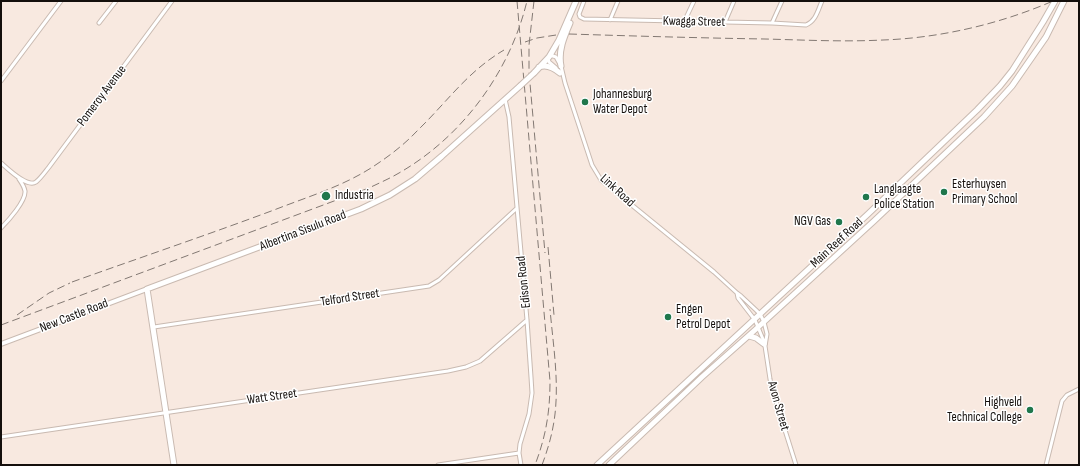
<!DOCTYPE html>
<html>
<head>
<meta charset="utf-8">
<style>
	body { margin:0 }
	#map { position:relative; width:1080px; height:466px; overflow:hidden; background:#f8e9e0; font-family:"Sofia Sans Condensed",sans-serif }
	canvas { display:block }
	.frame { position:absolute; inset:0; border:2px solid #140f0c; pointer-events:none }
</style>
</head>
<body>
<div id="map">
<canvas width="1080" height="466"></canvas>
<div class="frame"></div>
</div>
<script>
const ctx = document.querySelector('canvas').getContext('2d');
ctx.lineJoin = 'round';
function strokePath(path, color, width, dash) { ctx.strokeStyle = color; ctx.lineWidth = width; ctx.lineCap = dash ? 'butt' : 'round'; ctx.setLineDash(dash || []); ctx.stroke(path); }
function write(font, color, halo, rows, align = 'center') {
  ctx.font = font + ' "Sofia Sans Condensed",sans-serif'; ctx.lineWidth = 3; ctx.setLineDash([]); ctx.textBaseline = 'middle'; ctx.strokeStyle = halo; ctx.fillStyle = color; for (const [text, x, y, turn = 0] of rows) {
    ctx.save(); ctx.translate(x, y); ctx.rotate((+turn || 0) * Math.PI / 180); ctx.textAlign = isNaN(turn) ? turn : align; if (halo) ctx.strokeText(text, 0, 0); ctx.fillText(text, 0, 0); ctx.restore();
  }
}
const minor = new Path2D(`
	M584,1L579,14L580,17L584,19L772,23L806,25C816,21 818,10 822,1
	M610,20L618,1
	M684,22L694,1
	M725,22L734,1
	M99,23L116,1
	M772,23L782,1
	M550,56H553L556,57L561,66L565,83L592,165L601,180L714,272L737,293L741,296L756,310L760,314L764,322L767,334L765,346L770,379L772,389L796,465
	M548,58L549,62L556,68
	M1,81L61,1
	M505,99L509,117L527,320L531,377L532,393L529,414L520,444L519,453L521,465
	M1,163C8,169 27,188 36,182C41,178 45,172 49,167L172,1
	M1,228C8,221 26,201 25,191C24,186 21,182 19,179
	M737,293L738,298L755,320L765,344
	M154,327L429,286L439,280L517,208
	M1,437L448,371L466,367L480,361L527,320
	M438,465L519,453
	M1046,465L1062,401L1067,395L1079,389`);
const tertiary = new Path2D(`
	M1,344L147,289`);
const primary = new Path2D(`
	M561,66C558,51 564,37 570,23
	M539,67C546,64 554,68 560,73
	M534,73L549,57L559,40L576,1
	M749,336L756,338L764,344
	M174,465L147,289L361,209L390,195L415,179L442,156L520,86
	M597,465L868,214L977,110L1000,86L1012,71L1043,22L1055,1
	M609,465L702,377L755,330L874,221L984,117L1012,86L1046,37L1064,1`);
const rail = new Path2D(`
	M517,1L550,381C550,412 546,436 535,465
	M534,1L529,45V72L545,253
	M569,34C634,36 700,38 765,39C804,40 844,42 883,40C940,38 1000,24 1053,1
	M525,42L537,38L556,35
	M548,247L554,315
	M72,282C139,258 207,235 274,210C307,197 341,187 371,168C388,157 404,145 418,130C448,101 467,72 504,50
	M17,315L49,293L70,283
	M1,325L369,188C379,183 389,179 399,173C462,137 510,72 527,1
	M542,465C548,449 553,432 555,414C559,379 553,344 550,309`);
const primaryBridge = new Path2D(`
	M520,86L534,73`);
const markers = [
	[585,102,4,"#1f774c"],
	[944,192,4,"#1f774c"],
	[326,196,5,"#1f774c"],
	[866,197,4,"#1f774c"],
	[839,222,4,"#1f774c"],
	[668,317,4,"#1f774c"],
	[1030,410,4,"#1f774c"]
];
const streetNames = [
	["Kwagga Street",694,22,1],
	["Pomeroy Avenue",102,96,-53],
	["Link Road",617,191,42],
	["Albertina Sisulu Road",303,231,-21],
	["Main Reef Road",837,243,-43],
	["Edison Road",524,282,-96],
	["Telford Street",350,298,-9],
	["New Castle Road",74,316,-21],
	["Watt Street",272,397,-8],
	["Avon Street",778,406,74]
];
const poiNames = [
	["Johannesburg",593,95],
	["Water Depot",593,110],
	["Esterhuysen",952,185],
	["Primary School",952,200],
	["Langlaagte",874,190],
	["Police Station",874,205],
	["Industria",335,196],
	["NGV Gas",831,222,"right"],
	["Engen",676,310],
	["Petrol Depot",676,325],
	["Highveld",1022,403,"right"],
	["Technical College",1022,418,"right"]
];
strokePath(minor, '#c9bab1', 5);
strokePath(tertiary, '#c9bab1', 6);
strokePath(primary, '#c9bab1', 7);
strokePath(minor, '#fff', 3);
strokePath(tertiary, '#fff', 4);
strokePath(primary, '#fff', 5);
strokePath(rail, '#827872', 1, [8, 4]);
strokePath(primaryBridge, '#c9bab1', 7, []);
strokePath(primaryBridge, '#fff', 5);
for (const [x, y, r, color] of markers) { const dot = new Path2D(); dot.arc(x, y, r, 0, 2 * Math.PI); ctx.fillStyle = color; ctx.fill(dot); strokePath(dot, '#fff', 1.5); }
write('13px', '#140f0c', '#fff', streetNames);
write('13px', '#140f0c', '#fff', poiNames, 'left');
</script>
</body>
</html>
